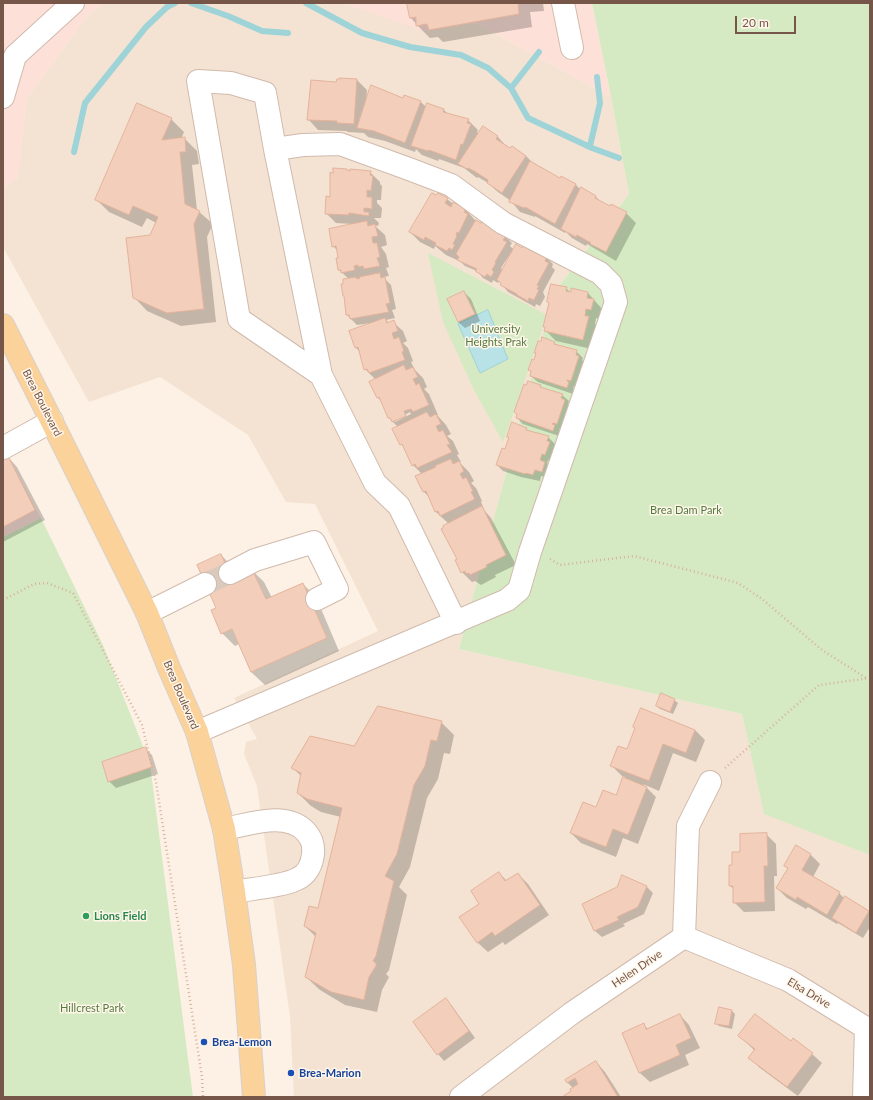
<!DOCTYPE html>
<html>
<head>
<meta charset="utf-8">
<style>
	body { margin:0 }
	#map { position:relative; width:873px; height:1100px; overflow:hidden; background:#fcf1e4; font-family:Lato,sans-serif }
	canvas { display:block }
	.frame { position:absolute; inset:0; border:4px solid #755649; pointer-events:none }
	.scale { position:absolute; left:735px; top:16px; width:61px; height:18px; box-sizing:border-box; border:2px solid #755649; border-top:0; padding-left:5px; font-size:12px; line-height:14px; white-space:nowrap; color:#755649; -webkit-text-stroke:3px #fff6ea; paint-order:stroke }
</style>
</head>
<body>
<div id="map">
<canvas width="873" height="1100"></canvas>
<div class="frame"></div>
<div class="scale">20 m</div>
</div>
<script>
const ctx = document.querySelector('canvas').getContext('2d');
ctx.lineJoin = 'round';
function fill(path, color) { ctx.fillStyle = color; ctx.fill(path, 'evenodd'); }
function strokePath(path, color, width, dash) { ctx.strokeStyle = color; ctx.lineWidth = width; ctx.lineCap = dash ? 'butt' : 'round'; ctx.setLineDash(dash || []); ctx.stroke(path); }
function write(font, color, halo, rows, align = 'center') {
  ctx.font = font + ' Lato,sans-serif'; ctx.lineWidth = 3; ctx.setLineDash([]); ctx.textBaseline = 'middle'; ctx.strokeStyle = halo; ctx.fillStyle = color; for (const [text, x, y, turn = 0] of rows) {
    ctx.save(); ctx.translate(x, y); ctx.rotate((+turn || 0) * Math.PI / 180); ctx.textAlign = isNaN(turn) ? turn : align; if (halo) ctx.strokeText(text, 0, 0); ctx.fillText(text, 0, 0); ctx.restore();
  }
}
const residential = new Path2D(`
	M105,3H343L424,30L476,23L611,97L629,194L554,293L459,649L742,714L764,813L870,855V1097H294L290,1017L257,786L244,754L246,742L257,739L234,698L378,631L315,504L286,502L248,435L160,377L89,402L3,247V187L17,179L27,98L88,15Z`);
const commercial = new Path2D(`
	M3,3H105L88,15L27,98L17,179L3,187Z
	M343,3H592L611,97L476,23L424,31Z
	M3,447L41,518L3,537Z`);
const green = new Path2D(`
	M592,3H870V855L764,814L742,714L459,649L554,293L629,194L611,97Z
	M428,253L547,315L514,412L503,442L474,390L443,322Z
	M41,518L103,645L150,764L193,1097H3V537Z`);
const water = new Path2D(`
	M488,310L508,359L480,373L458,324Z`);
const shadow = new Path2D(`
	M408,3H543L544,11L530,12L532,27L443,42L438,37L430,38L417,25L411,18Z
	M341,79L357,80L367,90L366,102L404,100L405,96L421,102L426,107L443,109L448,114L468,120L478,130L477,132L479,134L484,128L498,137L507,147V148L526,156L534,164L560,179L575,184L581,190L582,189L596,197L602,203L611,207L626,213L636,223L616,261L587,244L586,246L572,238L566,232L565,233L535,216V217L520,212L511,201L498,192L488,183L478,177L477,178L464,168L439,159L438,161L422,155L416,149L415,152L385,141L368,137L364,133L348,132L346,131L318,130L309,120Z
	M171,119L184,132L181,139L184,138L197,151L199,164L192,165L197,210L213,224L207,237L216,322L181,326L147,311L134,297L150,236L156,223L147,218L142,227L109,212L96,199Z
	M347,170L349,171L370,172L380,182V184L382,186L381,200H377V203L382,208L381,218H374L379,223L378,226L374,225L385,235L387,245L381,247L386,254L389,267L386,268L389,276L383,277L391,285L396,309L392,310L395,318L386,320L389,323L393,322L403,331L407,341L403,343L408,348L413,361L411,362L415,370L423,378L427,387L424,389L429,394L438,415H437L446,425L451,434L447,436L453,441L459,454L457,455L461,462H459L469,472L474,481L471,483L476,488L482,501L481,502L484,509H483L491,518L516,565L495,575L496,577L481,585L475,581L472,582L462,572L449,524L436,512L430,498L424,492L417,477L422,474L413,465L405,449L401,444L398,427L389,418L383,403L378,398L376,380L365,369L360,352L356,348L371,324V323L357,325L347,315L349,279L339,270L338,251L333,246L352,224L336,223L326,213L331,198L334,174ZM410,412L411,414L395,422V420Z
	M447,199L453,204L466,210L475,220L505,236L512,243L510,246L514,250L522,249L524,247L547,258L553,264L552,267L555,270L543,292L545,297L540,306L536,304L535,307L508,292L499,281L498,283L493,280L492,283L483,278L477,271L465,266L458,259L457,260L446,255L435,246L434,249L420,242L410,232ZM510,254L512,255L503,271L501,268Z
	M566,288L571,293H588L603,310L601,320L596,318L595,324L598,327L592,349L556,341L546,331V329L544,326Z
	M464,292L471,299L480,321L465,328L458,322Z
	M554,343L558,346L576,351L583,358L582,360L585,363L578,387L574,386L573,388L575,390L573,394L538,382L531,376L532,372L529,370L534,361L536,354L535,353Z
	M540,386L543,389L562,395L569,401L568,404L571,407L564,430L560,428L559,431L561,433L559,436L523,424L517,418Z
	M526,429L530,432L548,437L555,444L554,447L556,449L552,461L548,460L547,465L551,469L548,478L541,476L540,481L521,477L503,471L497,465L506,450L510,438L508,436Z
	M8,457L17,467L45,520L3,542V459Z
	M221,555L234,568L251,569L264,582L272,598L303,584L316,597L339,651L265,685L251,672L239,644L235,646L222,633L217,608Z
	M674,700L678,703L673,714L660,709L657,706Z
	M641,709L695,730L705,740L696,762L673,753L659,791L643,784L656,797L638,844L623,838L616,857L581,843L571,833L597,808L617,797L625,777L622,776L612,766L627,751L636,728Z
	M441,722L454,735L450,754L444,753L438,779L427,798L410,867L399,887L407,895L389,970L386,974L389,977L388,979L382,990L377,1012L345,1005L320,990L306,977L316,937L305,926L319,910L341,817L321,812L311,806L298,793L301,776L292,767Z
	M145,748L152,755L158,774L116,788L109,781Z
	M766,834L776,844L777,876H774L775,911L744,912L734,902V889L730,886L733,866L741,853Z
	M810,854L820,864L813,877L839,893L845,899L870,913V927L863,938L838,923L837,924L808,907L806,909L787,898L777,888L789,869L785,866Z
	M499,873L507,881L518,874L528,884L549,915L505,945L503,942L488,952L478,943L461,918L481,904Z
	M646,886L653,893L644,914L623,924L625,926L602,937L595,931L583,904Z
	M445,999L452,1006L475,1038L444,1061L438,1054L414,1022Z
	M732,1011L735,1014L732,1029L719,1026L716,1023Z
	M680,1015L689,1025L700,1048L685,1055L689,1065L650,1082L640,1073L644,1025L648,1029Z
	M740,1036L791,1042L812,1054L822,1063L798,1096L760,1068L750,1058L755,1051Z
	M596,1062L605,1072L621,1097H564L572,1091L573,1088L566,1081Z`);
const stream = new Path2D(`
	M191,3L228,16L262,31L288,33
	M306,3L362,33L410,47L461,55L488,68L511,88L528,118L592,148L619,158
	M511,88L539,52
	M590,146L600,103L597,77
	M74,152L85,103L146,27L167,7L175,3`);
const building = new Path2D(`
	M407,3H518L519,14L429,30L427,24L416,26V17L410,18Z
	M340,78L357,79L354,124L337,123V121L307,120L311,80L336,82L337,79H340Z
	M371,85L403,98L404,95L421,101L405,143L374,131L357,128Z
	M137,103L172,118L162,140L185,137L186,152H180L185,204L200,211L194,224L204,309L167,313L133,298L126,238L150,235L158,217L133,206L129,215L95,200Z
	M427,103L444,109L443,112L469,119L467,123L471,124L463,145L461,144L456,160L429,150L428,151L411,146Z
	M483,126L498,136L496,139L510,148L512,146L526,156L502,193L487,183L488,180L474,171L468,168L467,169L458,164Z
	M530,161L560,178L561,176L576,184L555,224L525,207L524,208L509,202Z
	M333,168L347,169V170L350,171V169L371,171L370,175L373,176L371,191L367,190V197H372V209L364,208V212H369V216L349,213V215L325,214L326,196L330,197V172L333,173Z
	M581,187L596,196L595,198L610,206L611,204L627,212L606,252L590,244L591,243L577,235L576,237L561,229Z
	M432,193L436,195L438,193L448,198L445,203L451,207L453,202L466,209L464,212L468,214L459,233L457,232L456,235L457,236L453,244L455,245L452,250L449,248L447,251L435,245L436,243L425,237L424,240L409,232Z
	M476,220L481,223L483,222L506,236L503,240L507,242L495,262L496,263L492,270L494,272L491,277L487,274L485,277L475,271L477,269L457,260L459,257L456,254Z
	M367,221L368,226L375,224L378,236L372,237L373,243H377L380,257L377,258L380,266L364,269L363,266L358,267V265L354,266L355,270L341,273V270H338L336,258H338L336,246L332,247L329,229Z
	M516,244L522,248L523,245L547,257L545,261L549,263L537,285L539,286L537,289L539,290L534,300L529,298L528,301L517,295V294L500,285L501,283L497,280Z
	M380,273L381,278L385,277L390,303L386,304L389,312L350,319L349,315H346L344,296H343L341,284H343V279L356,277L357,279L360,278V277Z
	M551,284L567,287L566,291L571,292V288L588,292L587,298L594,299L591,310L586,309L585,316H589L583,340L544,331L545,327H543L549,303L547,302Z
	M464,291L475,314L458,322L447,299Z
	M385,318L387,323L394,320L398,331L392,333L394,339L399,337L404,351L402,352L405,360L369,373L367,369L364,370L358,347L355,348L349,331Z
	M542,337L555,342L554,344L577,350L576,355L579,356L571,381L567,380V381L569,382L567,388L530,376L531,371L528,370L532,359L534,360L536,353H534L538,341H541Z
	M404,365L406,370L413,367L418,377L413,379L416,385L419,383L429,405L413,412L411,409L404,411L406,416L392,422L390,418H388L379,397L377,398L369,382Z
	M528,381L541,385L540,387L563,394L561,398L565,400L557,424L553,423L552,424L555,425L553,431L516,418L517,414L514,412L524,384L526,385Z
	M427,412L430,417L436,414L441,424L436,426L439,432L443,430L450,444L447,445L452,452L417,468L415,464L412,466L402,444L400,445L392,429Z
	M512,422L527,428L526,430L549,436L547,441L550,442L545,455L542,454L540,460L545,462L542,472L535,470L533,475L526,473L525,474L496,465L502,448L505,449L509,437H507Z
	M8,456L35,510L3,527V458Z
	M451,459L453,464L459,461L464,471L460,474L463,479L466,477L473,491L471,492L475,499L440,516L438,511L435,512L426,491L423,492L415,476L436,467L435,466Z
	M482,506L506,555L486,565L487,567L470,575L469,573L466,574L465,571L461,573L455,560L457,559L441,529L443,528V526Z
	M221,554L231,577L251,567L266,599L303,583L327,638L251,672L232,629L221,634L211,610L216,608L197,565Z
	M661,693L675,699L670,712L656,706Z
	M378,706L442,721L437,741L431,740L425,766L414,785L397,854L385,876L394,881L376,956L373,961L376,963V966L369,977L364,1000L331,992L305,977L316,933L304,926L309,906L318,908L342,808L307,799L297,793L301,773L291,768L310,736L354,746Z
	M641,708L695,730L686,753L663,744L649,781L610,766L618,746L627,749L635,728L633,727Z
	M146,747L152,767L108,782L102,762Z
	M623,777L647,787L628,835L613,829L606,847L570,833L583,802L596,807L603,790L616,795Z
	M767,833L768,866H764L765,902L733,903V886H729V865H732V852H740V834Z
	M796,845L811,854L802,870L840,892L827,915L797,897L796,900L776,888L788,868L784,866Z
	M499,872L505,881L518,873L540,905L495,936L492,932L477,943L459,917L479,904L471,891Z
	M622,875L647,886L638,907L617,917L619,920L594,931L582,904L617,887Z
	M845,896L869,911L856,933L832,918Z
	M446,998L469,1031L437,1055L413,1022Z
	M719,1007L732,1010L729,1026L715,1024Z
	M680,1014L691,1038L676,1045L680,1055L639,1073L622,1033L644,1023L646,1029Z
	M755,1014L791,1041L793,1038L813,1053L787,1087L748,1058L755,1049L738,1036Z
	M596,1061L618,1097H562L571,1091L570,1089L578,1084L575,1078L567,1083L565,1080Z`);
const minorTunnel = new Path2D(`
	M205,584L230,573`);
const path = new Path2D(`
	M550,559L560,565L634,556L738,583L762,599L822,650L866,678
	M3,600L34,584L47,583L73,593L142,725L156,782L202,1077L203,1097
	M725,768L819,685L870,678`);
const minor = new Path2D(`
	M563,3L572,48
	M3,97L15,56L73,3
	M321,375L239,319L198,81L231,83L265,93L275,149L321,375L375,483L399,506L456,623
	M3,448L52,421
	M230,573L255,560L314,542L337,589L317,599
	M147,613L205,584
	M197,732L507,600L519,590L530,552L616,302L611,284L600,273L503,223L451,185L409,169L340,144L303,145L275,149
	M224,829C248,825 286,810 306,832C312,839 314,845 313,854C312,864 307,875 297,879C284,886 250,889 234,892
	M684,937L788,980L866,1028L864,1097
	M461,1097L572,1013L684,937L688,826L710,782`);
const major = new Path2D(`
	M3,325L41,400L147,613L169,668L197,732L224,829L234,892L244,965L254,1097`);
const markers = [
	[86,916,4,"#2e9e5b"],
	[204,1042,4,"#1a4fb4"],
	[291,1073,4,"#1a4fb4"]
];
const parkNames = [
	["University",496,329],
	["Heights Prak",496,342],
	["Brea Dam Park",686,510],
	["Hillcrest Park",92,1008]
];
const streetNames = [
	["Brea Boulevard",42,403,63],
	["Brea Boulevard",181,695,67],
	["Helen Drive",637,969,-34],
	["Elsa Drive",809,993,31]
];
const leisureNames = [
	["Lions Field",94,916]
];
const transitNames = [
	["Brea-Lemon",212,1042],
	["Brea-Marion",299,1073]
];
fill(residential, '#f4e3d2');
fill(commercial, '#fde0d7');
fill(green, '#d5eac2');
fill(water, '#b8e2e6');
strokePath(water, '#9ed3d8', 1);
fill(shadow, '#0003');
strokePath(stream, '#9ed3d8', 6);
fill(building, '#f2cebb');
strokePath(building, '#e5b39b', 1);
strokePath(minorTunnel, '#dacabd', 22, [22, 11]);
strokePath(minor, '#d0baad', 24);
strokePath(major, '#d8d0cc', 24);
strokePath(path, '#d7b19e', 2.5, [1, 3]);
strokePath(minor, '#fff', 22);
strokePath(major, '#fcd29b', 22);
for (const [x, y, r, color] of markers) { const dot = new Path2D(); dot.arc(x, y, r, 0, 2 * Math.PI); ctx.fillStyle = color; ctx.fill(dot); strokePath(dot, '#fff6ea', 1.5); }
write('11px', '#557b41', '#fff6ea', parkNames);
write('11px', '#755649', '#fff6ea', streetNames);
write('bold 11px', '#27864d', '#fff6ea', leisureNames, 'left');
write('bold 11px', '#164399', '#fff6ea', transitNames, 'left');
</script>
</body>
</html>
